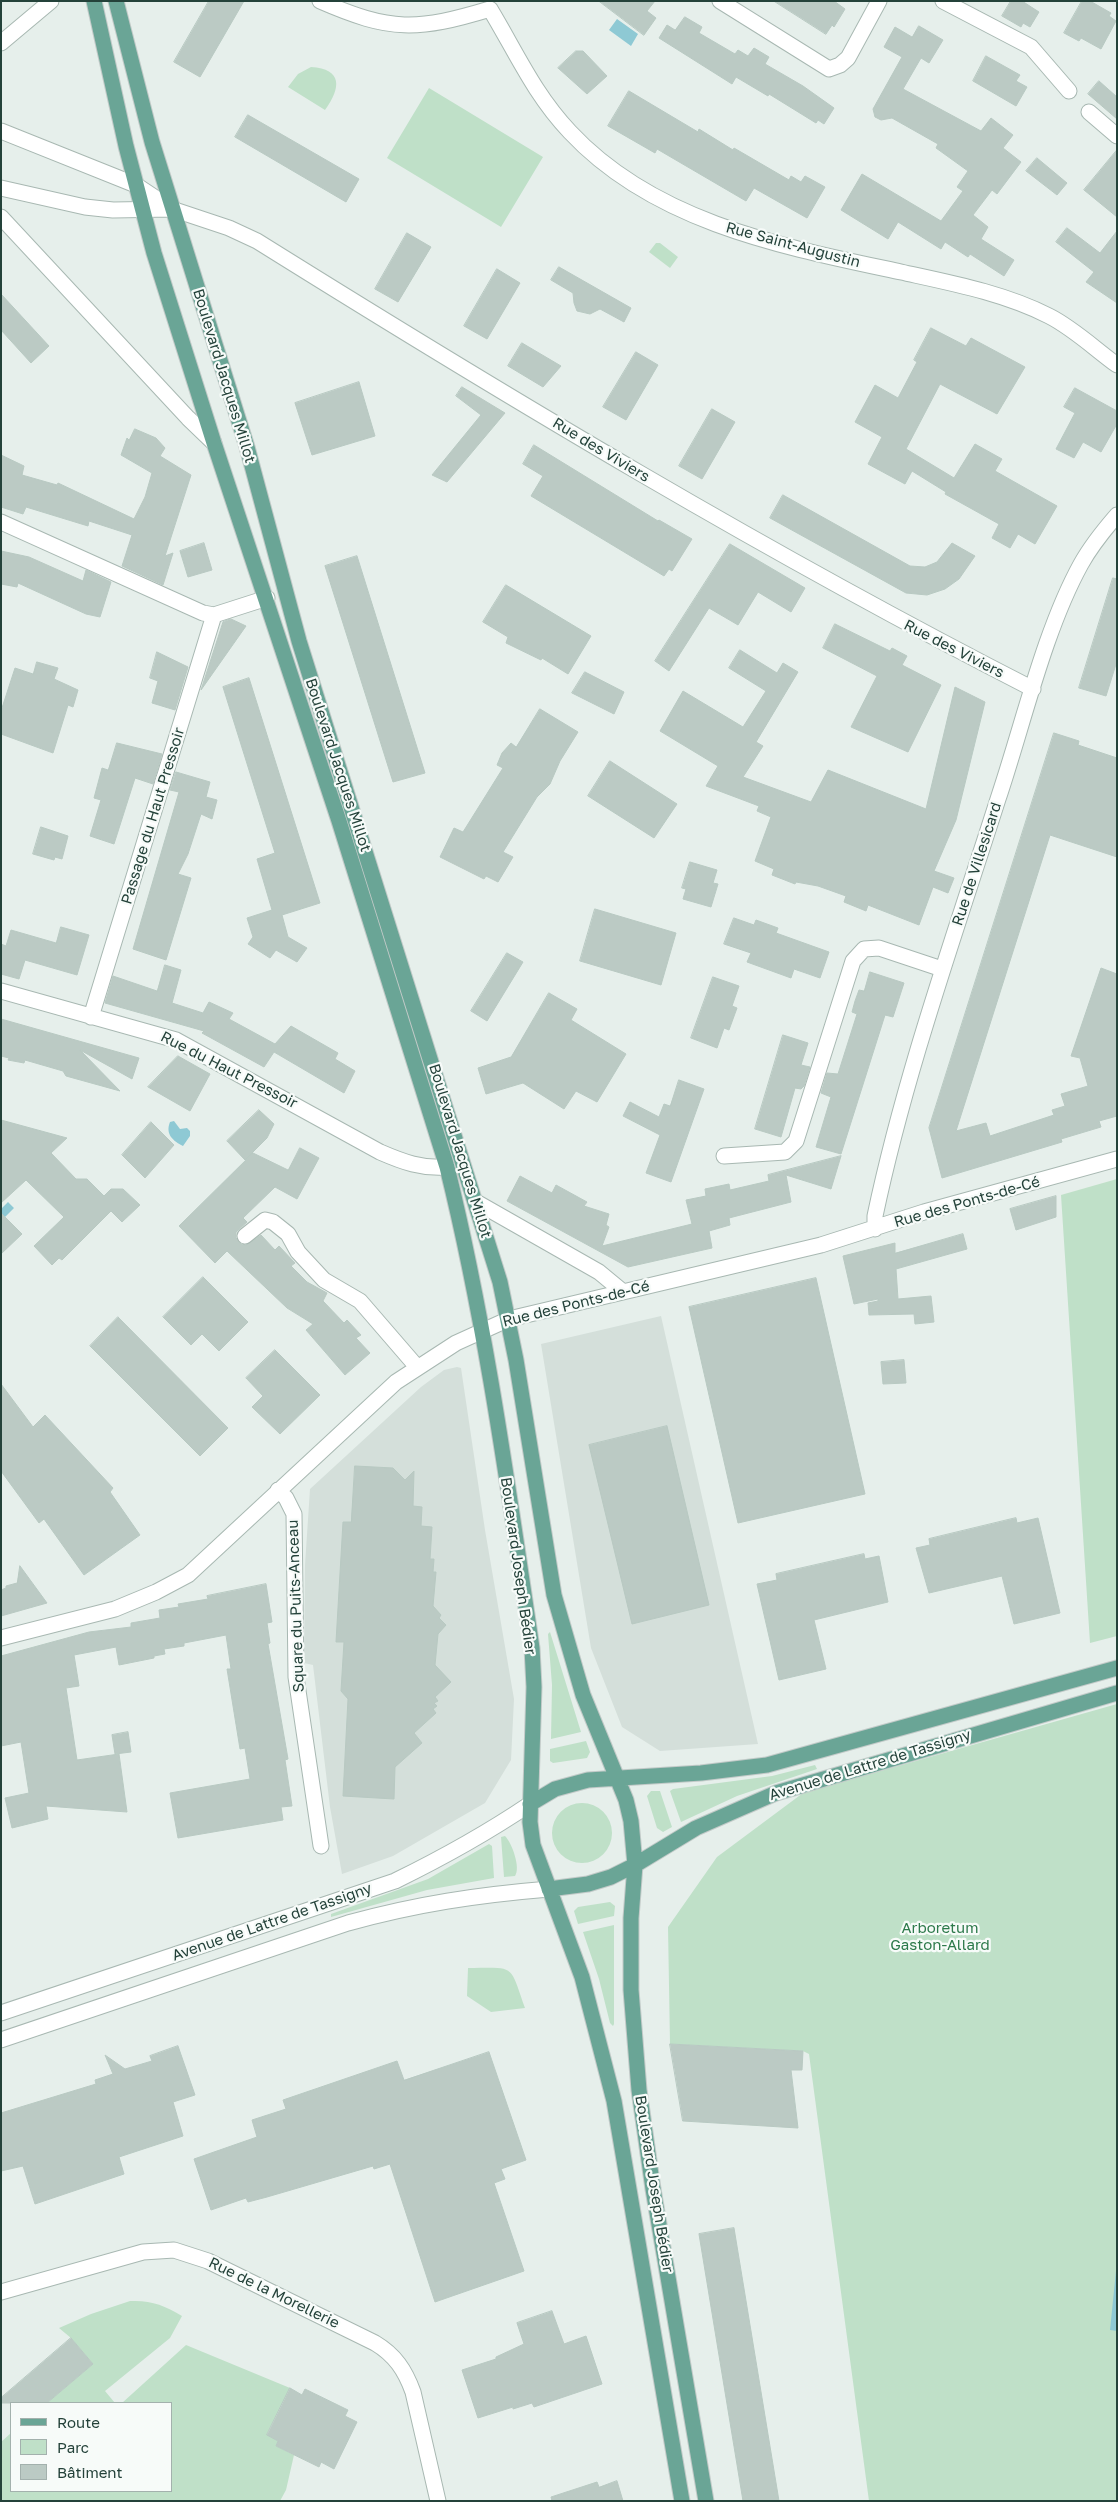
<!DOCTYPE html>
<html>
<head>
<meta charset="utf-8">
<style>
	body { margin:0 }
	#map { position:relative; width:1118px; height:2502px; overflow:hidden; background:#e6efeb; font-family:"Golos Text",sans-serif }
	canvas { display:block }
	.frame { position:absolute; inset:0; border:2px solid #24423a; pointer-events:none }
	.legend { position:absolute; left:10px; top:2402px; width:162px; height:90px; box-sizing:border-box; background:#f7fbf9; border:1px solid #a3b1ad; margin:0; padding:6px 9px; list-style:none; font-size:15px; color:#24423a }
	.legend li { display:flex; align-items:center; gap:10px; height:25px }
	.legend b { width:25px; border:1px solid #a3b1ad }
</style>
</head>
<body>
<div id="map">
<canvas width="1118" height="2502"></canvas>
<div class="frame"></div>
<ul class="legend">
<li><b style="height:6px;background:#6aa596"></b>Route</li>
<li><b style="height:14px;background:#bfe0c8"></b>Parc</li>
<li><b style="height:14px;background:#bbcac4"></b>Bâtiment</li>
</ul>
</div>
<script>
const ctx = document.querySelector('canvas').getContext('2d');
ctx.lineJoin = 'round';
function fill(path, color) { ctx.fillStyle = color; ctx.fill(path, 'evenodd'); }
function strokePath(path, color, width, dash) { ctx.strokeStyle = color; ctx.lineWidth = width; ctx.lineCap = dash ? 'butt' : 'round'; ctx.setLineDash(dash || []); ctx.stroke(path); }
function write(font, color, halo, rows, align = 'center') {
  ctx.font = font + ' "Golos Text",sans-serif'; ctx.lineWidth = 4.5; ctx.setLineDash([]); ctx.textBaseline = 'middle'; ctx.strokeStyle = halo; ctx.fillStyle = color; for (const [text, x, y, turn = 0] of rows) {
    ctx.save(); ctx.translate(x, y); ctx.rotate((+turn || 0) * Math.PI / 180); ctx.textAlign = isNaN(turn) ? turn : align; if (halo) ctx.strokeText(text, 0, 0); ctx.fillText(text, 0, 0); ctx.restore();
  }
}
const built = new Path2D(`
	M661,1316L758,1744L660,1751L622,1727L591,1648L541,1344Z
	M457,1367L461,1368L485,1530L514,1699L511,1760L485,1803L393,1856L342,1874L330,1807L313,1665L304,1663L305,1565L310,1489L421,1387L444,1370Z`);
const green = new Path2D(`
	M311,67C343,69 341,88 325,110L288,87L298,74Z
	M429,88L543,157L501,227L387,158Z
	M656,243H660L678,257L670,268L649,252Z
	M1117,1179V1636L1090,1643L1061,1195Z
	M550,1632L581,1732L551,1739L552,1685L548,1634Z
	M1117,1704V2501H869L809,2054L803,2051L670,2044L668,1927L717,1857L803,1793Z
	M586,1741L590,1752L587,1758L553,1763L550,1761V1749Z
	M815,1765L817,1769L737,1796L681,1822L670,1791L673,1789L772,1776Z
	M651,1791H660L672,1827L663,1832L657,1828L647,1796Z
	M552 1833a30 30 0 1 1 60 0a30 30 0 1 1-60 0Z
	M505,1836C512,1843 521,1868 515,1876L504,1877L501,1837Z
	M489,1844L492,1846L494,1878L427,1890L331,1917V1914L428,1879Z
	M610,1902L615,1906L614,1916L578,1924L574,1911L578,1907Z
	M614,1925V2024L613,2026L610,2023L599,1979L583,1932Z
	M468,1968C516,1968 509,1963 525,2008L491,2012L467,1996Z
	M130,2301C151,2300 164,2305 182,2316L170,2338L105,2391L115,2403H47L93,2364L71,2338L59,2328L91,2314Z
	M186,2345L290,2388L267,2434L278,2441L276,2446L294,2455L286,2490L280,2501H1V2442L11,2433V2491H171V2403H122Z`);
const water = new Path2D(`
	M617,19L638,34L631,46L609,30Z
	M174,1121L180,1129L187,1128L190,1131V1136L183,1146C173,1141 165,1134 170,1122Z
	M8,1202L14,1208L1,1221V1209Z
	M1117,2261V2331L1110,2330Z`);
const building = new Path2D(`
	M209,1H244L200,77L174,62Z
	M599,1H655L647,11L656,18L644,35Z
	M774,1H834L845,9L834,27L832,25L826,34Z
	M1011,1H1022L1039,12L1030,27L1023,23L1021,27L1002,16Z
	M1082,1H1090L1111,13L1109,16L1116,21L1101,49L1081,38L1079,41L1064,33Z
	M685,17L702,27L699,33L735,54L738,50L748,56L754,48L769,57L765,64L803,86L834,108L824,124L818,120L816,123L769,94L768,96L736,77L732,84L659,38L667,25L675,30Z
	M919,26L943,40L929,63L921,58L903,89L981,131L991,118L1013,135L1003,148L1021,162L997,194L992,190L973,215L988,227L981,239L1014,260L1004,276L970,254L968,257L945,242L941,249L898,222L888,239L841,210L862,174L941,221L963,191L957,187L968,171L936,148L938,144L892,118L881,120L875,117L873,109L902,57L884,47L895,27L912,37Z
	M576,51H583L607,76L587,94L558,68Z
	M986,56L1020,75L1016,81L1027,87L1016,106L973,81Z
	M1099,81L1117,97V119L1088,94Z
	M629,91L698,132L699,129L733,150L734,148L789,180L791,176L801,182L805,176L825,187L807,218L754,188L746,201L657,149L655,153L608,126Z
	M248,115L359,179L346,202L235,137Z
	M1117,150V217L1084,190Z
	M1037,158L1067,183L1057,195L1026,171Z
	M1067,228L1100,253L1117,231V303L1086,282L1094,272L1056,242Z
	M407,233L431,247L398,302L375,289Z
	M559,267L631,308L624,322L600,309L590,314L577,311L574,303L573,293L551,280Z
	M497,269L520,283L487,339L464,326Z
	M1,294L49,346L31,363L1,330Z
	M931,328L966,346L971,338L1025,367L997,414L940,384L906,449L954,478L975,444L1002,459L995,471L1057,506L1035,544L1018,534L1010,548L992,538L999,524L945,494L946,492L912,471L905,484L868,464L882,437L855,422L875,385L898,398L917,362L914,360Z
	M522,343L561,366L543,387L508,366Z
	M636,352L658,365L626,420L603,407Z
	M359,382L375,436L312,455L295,403Z
	M462,387L505,413L447,482L432,475L481,415L456,396Z
	M1075,388L1117,411V424L1101,452L1083,442L1074,458L1056,449L1075,413L1064,407Z
	M712,409L735,422L702,479L679,466Z
	M135,429L156,438L165,448L160,456L191,475L165,556L173,553L163,585L122,566L132,535L89,521L88,526L26,507L23,514L1,507V455L24,466L22,475L57,485L58,483L134,519L145,497L152,473L121,455L127,438L129,440Z
	M534,445L658,521L659,520L692,539L672,571L669,569L664,576L531,496L543,476L523,464Z
	M783,495L910,566L925,567L937,562L952,543L975,556L959,579L945,589L927,595L906,593L770,518Z
	M204,543L212,570L188,577L180,551Z
	M730,544L805,588L791,612L758,592L738,625L709,608L669,671L655,661Z
	M1,551L29,557L83,581L86,570L111,582L100,617L86,614L18,583L17,587L1,584Z
	M357,556L425,773L393,782L325,566Z
	M1113,578L1117,579V661L1106,696L1079,688Z
	M506,585L591,636L568,674L542,658L541,660L506,643L508,637L483,622Z
	M231,619L246,626L201,690L223,622Z
	M835,624L890,651L892,648L907,656L902,665L941,685L908,752L851,727L877,676L823,648Z
	M740,650L777,673L783,663L798,672L756,742L763,746L743,777L811,802L828,770L926,809L955,687L985,702L956,820L934,871L954,878L948,893L933,887L919,925L868,905L866,911L844,902L846,896L818,886L796,882L795,884L772,875L774,869L755,861L771,817L757,811L759,806L706,786L718,766L660,731L683,691L743,727L766,691L729,668Z
	M157,652L188,667L175,710L152,703L158,681L150,678Z
	M37,662L58,668L54,679L78,690L73,707L68,705L53,753L1,734V711L15,668L33,674Z
	M585,672L624,692L614,714L572,693Z
	M249,678L320,903L282,915L288,937L307,948L297,962L276,950L270,958L248,944L253,937L247,918L272,910L257,859L275,853L223,687Z
	M540,709L578,732L560,761L550,784L537,797L503,852L513,857L498,882L486,876L484,879L440,857L454,828L463,832L503,768L497,765L502,753L511,743L516,747Z
	M1054,733L1079,741L1078,745L1117,758V857L1050,835L956,1131L986,1123L990,1136L1054,1115L1052,1110L1065,1106L1061,1094L1088,1086L1080,1058L1071,1056L1101,968L1117,974V1116L1099,1121L1101,1127L1061,1139L1062,1142L942,1178L929,1128Z
	M117,743L162,754L153,784L135,778L114,844L90,836L101,800L94,798L102,768L108,770Z
	M610,761L677,804L654,838L588,796Z
	M176,772L210,782L206,797L217,800L212,819L201,814L188,854L178,874L191,878L166,960L133,949L179,792L170,790Z
	M41,827L68,836L62,859L55,857L54,860L33,854Z
	M690,862L717,870L713,883L718,884L711,907L683,899L686,889L682,888Z
	M595,909L676,933L661,985L580,961Z
	M734,918L754,925L756,920L778,928L776,933L829,952L820,978L794,969L791,978L747,962L751,953L724,944Z
	M61,927L89,935L77,975L25,960L19,979L1,974V944L6,946L11,930L56,943Z
	M507,953L523,962L487,1021L471,1011Z
	M165,965L181,970L172,1003L203,1013L209,1002L233,1013L229,1019L275,1044L291,1026L338,1053L335,1059L355,1071L344,1093L274,1052L264,1067L202,1033L204,1031L105,1003L113,976L157,991Z
	M870,972L904,983L893,1017L885,1015L841,1154L816,1147L831,1097L821,1093L827,1073L838,1074L857,1014L852,1012L855,1001L859,990L864,991Z
	M713,977L739,986L732,1006L737,1008L729,1030L724,1028L717,1048L691,1038Z
	M549,993L577,1009L571,1020L626,1054L597,1102L576,1091L564,1109L523,1083L486,1094L478,1068L511,1057Z
	M1,1019L139,1058L132,1079L80,1050L120,1091L66,1076L63,1071L25,1060L24,1063L8,1060L9,1058L1,1056Z
	M783,1035L808,1043L801,1065L810,1067L804,1086L801,1089L795,1088L781,1137L755,1129Z
	M178,1056L210,1074L190,1111L148,1087Z
	M679,1080L704,1089L671,1182L646,1173L660,1135L623,1116L630,1102L659,1117L664,1104L670,1106Z
	M259,1110L274,1124L267,1138L245,1160L227,1141Z
	M1,1120L67,1138L51,1153L76,1179H87L104,1196L111,1189H123L140,1205L122,1222L111,1211L62,1260L59,1258L52,1265L34,1246L64,1217L26,1180L1,1203Z
	M151,1122L174,1145L145,1178L122,1155Z
	M300,1148L319,1158L297,1199L275,1187L243,1218L247,1222L236,1232V1238L241,1244L246,1245L261,1235L275,1250L279,1246L295,1263L291,1266L307,1282L327,1293L323,1301L344,1323L347,1320L361,1335L356,1338L370,1353L345,1375L306,1330L313,1324L287,1308L227,1251L215,1263L179,1226L253,1153L288,1170Z
	M841,1156L831,1189L786,1175L791,1202L729,1218L730,1225L709,1231L712,1248L628,1267L507,1201L520,1176L552,1193L556,1185L587,1202L584,1206L609,1214L606,1225L609,1227L602,1246L692,1224L686,1200L706,1196L705,1189L729,1184L730,1190L769,1181L768,1175Z
	M1056,1196V1217L1016,1230L1010,1209Z
	M1,1213L22,1234L1,1254Z
	M963,1234L967,1249L896,1269L898,1299L931,1296L934,1322L915,1324L914,1314L869,1315L868,1303L878,1301V1299L854,1304L843,1256L895,1243V1253Z
	M203,1277L248,1322L219,1351L202,1334L191,1345L163,1317Z
	M816,1278L865,1494L738,1523L689,1307Z
	M118,1317L228,1428L200,1456L90,1346Z
	M275,1350L320,1395L280,1434L252,1407L263,1396L246,1378Z
	M904,1360L906,1383L883,1384L881,1362Z
	M1,1384L33,1427L45,1415L113,1488L110,1492L140,1535L84,1575L44,1519L39,1523L1,1471Z
	M667,1426L709,1605L632,1624L589,1445Z
	M355,1466L393,1468L405,1480L414,1471L413,1506L422,1507L421,1526L432,1527L430,1559H434L433,1572H436L433,1606L441,1615L439,1618L446,1625L438,1634L435,1665L451,1682L435,1697L438,1701L434,1703L437,1706L433,1709L436,1713L414,1733L422,1743L395,1767L394,1799L343,1796L348,1699L341,1691L344,1642H336L343,1522H351Z
	M1016,1518L1017,1523L1038,1518L1060,1613L1014,1624L1002,1576L929,1593L916,1548L930,1545L929,1539Z
	M864,1554L865,1559L879,1556L888,1602L814,1620L826,1669L779,1680L757,1584L777,1580L776,1574Z
	M20,1566L47,1603L1,1616V1590L6,1588V1586L17,1583Z
	M266,1584L272,1622L267,1623L270,1643L268,1644L288,1759L285,1760L292,1806L281,1807L283,1820L178,1838L170,1793L250,1779L245,1748L240,1749L227,1669H231L226,1635L184,1643V1646L164,1649L165,1654L154,1656V1658L119,1665L116,1647L74,1655L79,1686L66,1688L77,1760L119,1754L127,1812L46,1806L48,1819L12,1828L5,1798L29,1793L21,1742L1,1746V1656L89,1632L131,1627V1623L160,1618L159,1610L179,1607L178,1604L208,1599L207,1596Z
	M128,1732L131,1752L115,1754L112,1735Z
	M670,2044L803,2051L802,2070H791L798,2128L683,2121Z
	M178,2046L195,2095L173,2102L183,2136L119,2157L124,2174L35,2204L23,2166L1,2171V2113L96,2084L95,2080L113,2074L105,2055L125,2069L152,2061L150,2056Z
	M489,2052L526,2160L501,2169L505,2179L494,2183L524,2271L435,2302L390,2164L374,2169L373,2166L267,2197L248,2202L246,2198L211,2210L194,2159L257,2137L252,2120L286,2109L283,2100L397,2061L404,2080Z
	M734,2228L779,2501H743L699,2234Z
	M552,2311L564,2344L586,2336L602,2384L534,2407L532,2403L513,2409V2407L478,2418L462,2370L496,2359V2357L524,2344L517,2323Z
	M71,2338L93,2364L47,2403H1V2398Z
	M290,2388L302,2395L305,2389L348,2410L345,2416L357,2422L334,2469L321,2462L319,2467L276,2446L278,2441L267,2435Z
	M617,2481L623,2501H552L551,2497L597,2482L599,2487Z`);
const minor = new Path2D(`
	M320,1C391,32 417,31 490,9
	M720,1L829,69L840,65L848,58L879,1
	M943,1L1031,47L1069,91
	M490,9C516,52 534,94 570,132C655,223 784,247 901,272C951,283 1004,293 1049,316C1073,328 1095,349 1117,365
	M1,43L51,1
	M1089,112L1117,136
	M1,131L136,185L172,209L229,228L257,241C510,399 767,553 1033,689
	M1,188L85,207L113,210L172,209
	M1,217L188,418L214,443
	M1,522L203,613L214,615
	M1,991L176,1040L380,1152C403,1162 422,1169 447,1167
	M91,1017L214,615L267,598
	M724,1156L785,1152L796,1141L853,961L864,949L879,948L942,969
	M476,1202L599,1272L622,1291
	M875,1229V1216C905,1074 954,937 998,799C1023,725 1044,631 1081,564C1091,546 1104,530 1117,515
	M245,1236L265,1220L273,1222L288,1234L298,1252L324,1280L360,1301L417,1367
	M278,1490L286,1498L294,1514L296,1677L321,1846
	M1,1638L115,1609L156,1592L188,1575L396,1382L456,1343L509,1319L821,1245L924,1212L1117,1159
	M1,2013L395,1881C442,1858 487,1833 530,1804
	M1,2040L348,1923C417,1904 477,1895 549,1889
	M1,2292L143,2252L174,2250L208,2261L375,2343C395,2355 405,2370 413,2392L438,2501`);
const major = new Path2D(`
	M94,1L126,146L154,253L214,443L339,821L447,1167C486,1325 508,1487 532,1648L534,1687L530,1822L533,1845L582,1977L614,2101L682,2501
	M116,1L152,142L247,447L299,641L500,1282L516,1360L554,1595L583,1695L626,1800L631,1821L635,1865L631,1918V1990L639,2090L653,2189L706,2501
	M530,1804L555,1789L588,1780L701,1773L767,1765L1117,1668
	M549,1889L588,1884L611,1877L635,1865L696,1828L776,1793L1117,1693`);
const streetNames = [
	["Rue Saint-Augustin",793,245,15],
	["Boulevard Jacques Millot",224,376,73],
	["Rue des Viviers",601,450,31],
	["Rue des Viviers",954,649,27],
	["Boulevard Jacques Millot",338,765,72],
	["Passage du Haut Pressoir",153,816,-73],
	["Rue de Villesicard",977,864,-72],
	["Rue du Haut Pressoir",229,1070,27],
	["Boulevard Jacques Millot",460,1151,73],
	["Rue des Ponts-de-Cé",967,1202,-16],
	["Rue des Ponts-de-Cé",576,1304,-14],
	["Boulevard Joseph Bédier",518,1566,82],
	["Square du Puits-Anceau",296,1606,-92],
	["Avenue de Lattre de Tassigny",870,1765,-17],
	["Avenue de Lattre de Tassigny",272,1922,-19],
	["Boulevard Joseph Bédier",654,2184,81],
	["Rue de la Morellerie",274,2293,26]
];
const parkNames = [
	["Arboretum",940,1928],
	["Gaston-Allard",940,1945]
];
fill(built, '#d4dfda');
fill(green, '#bfe0c8');
fill(water, '#8ec9d4');
fill(building, '#bbcac4');
strokePath(building, '#b8c9c2', 1);
strokePath(minor, '#a8b8b2', 17);
strokePath(major, '#c2cac8', 17);
strokePath(minor, '#fff', 15);
strokePath(major, '#6aa596', 15);
write('15px', '#24423a', '#f7fbf9', streetNames);
write('15px', '#2d7a4b', '#f7fbf9', parkNames);
</script>
</body>
</html>
